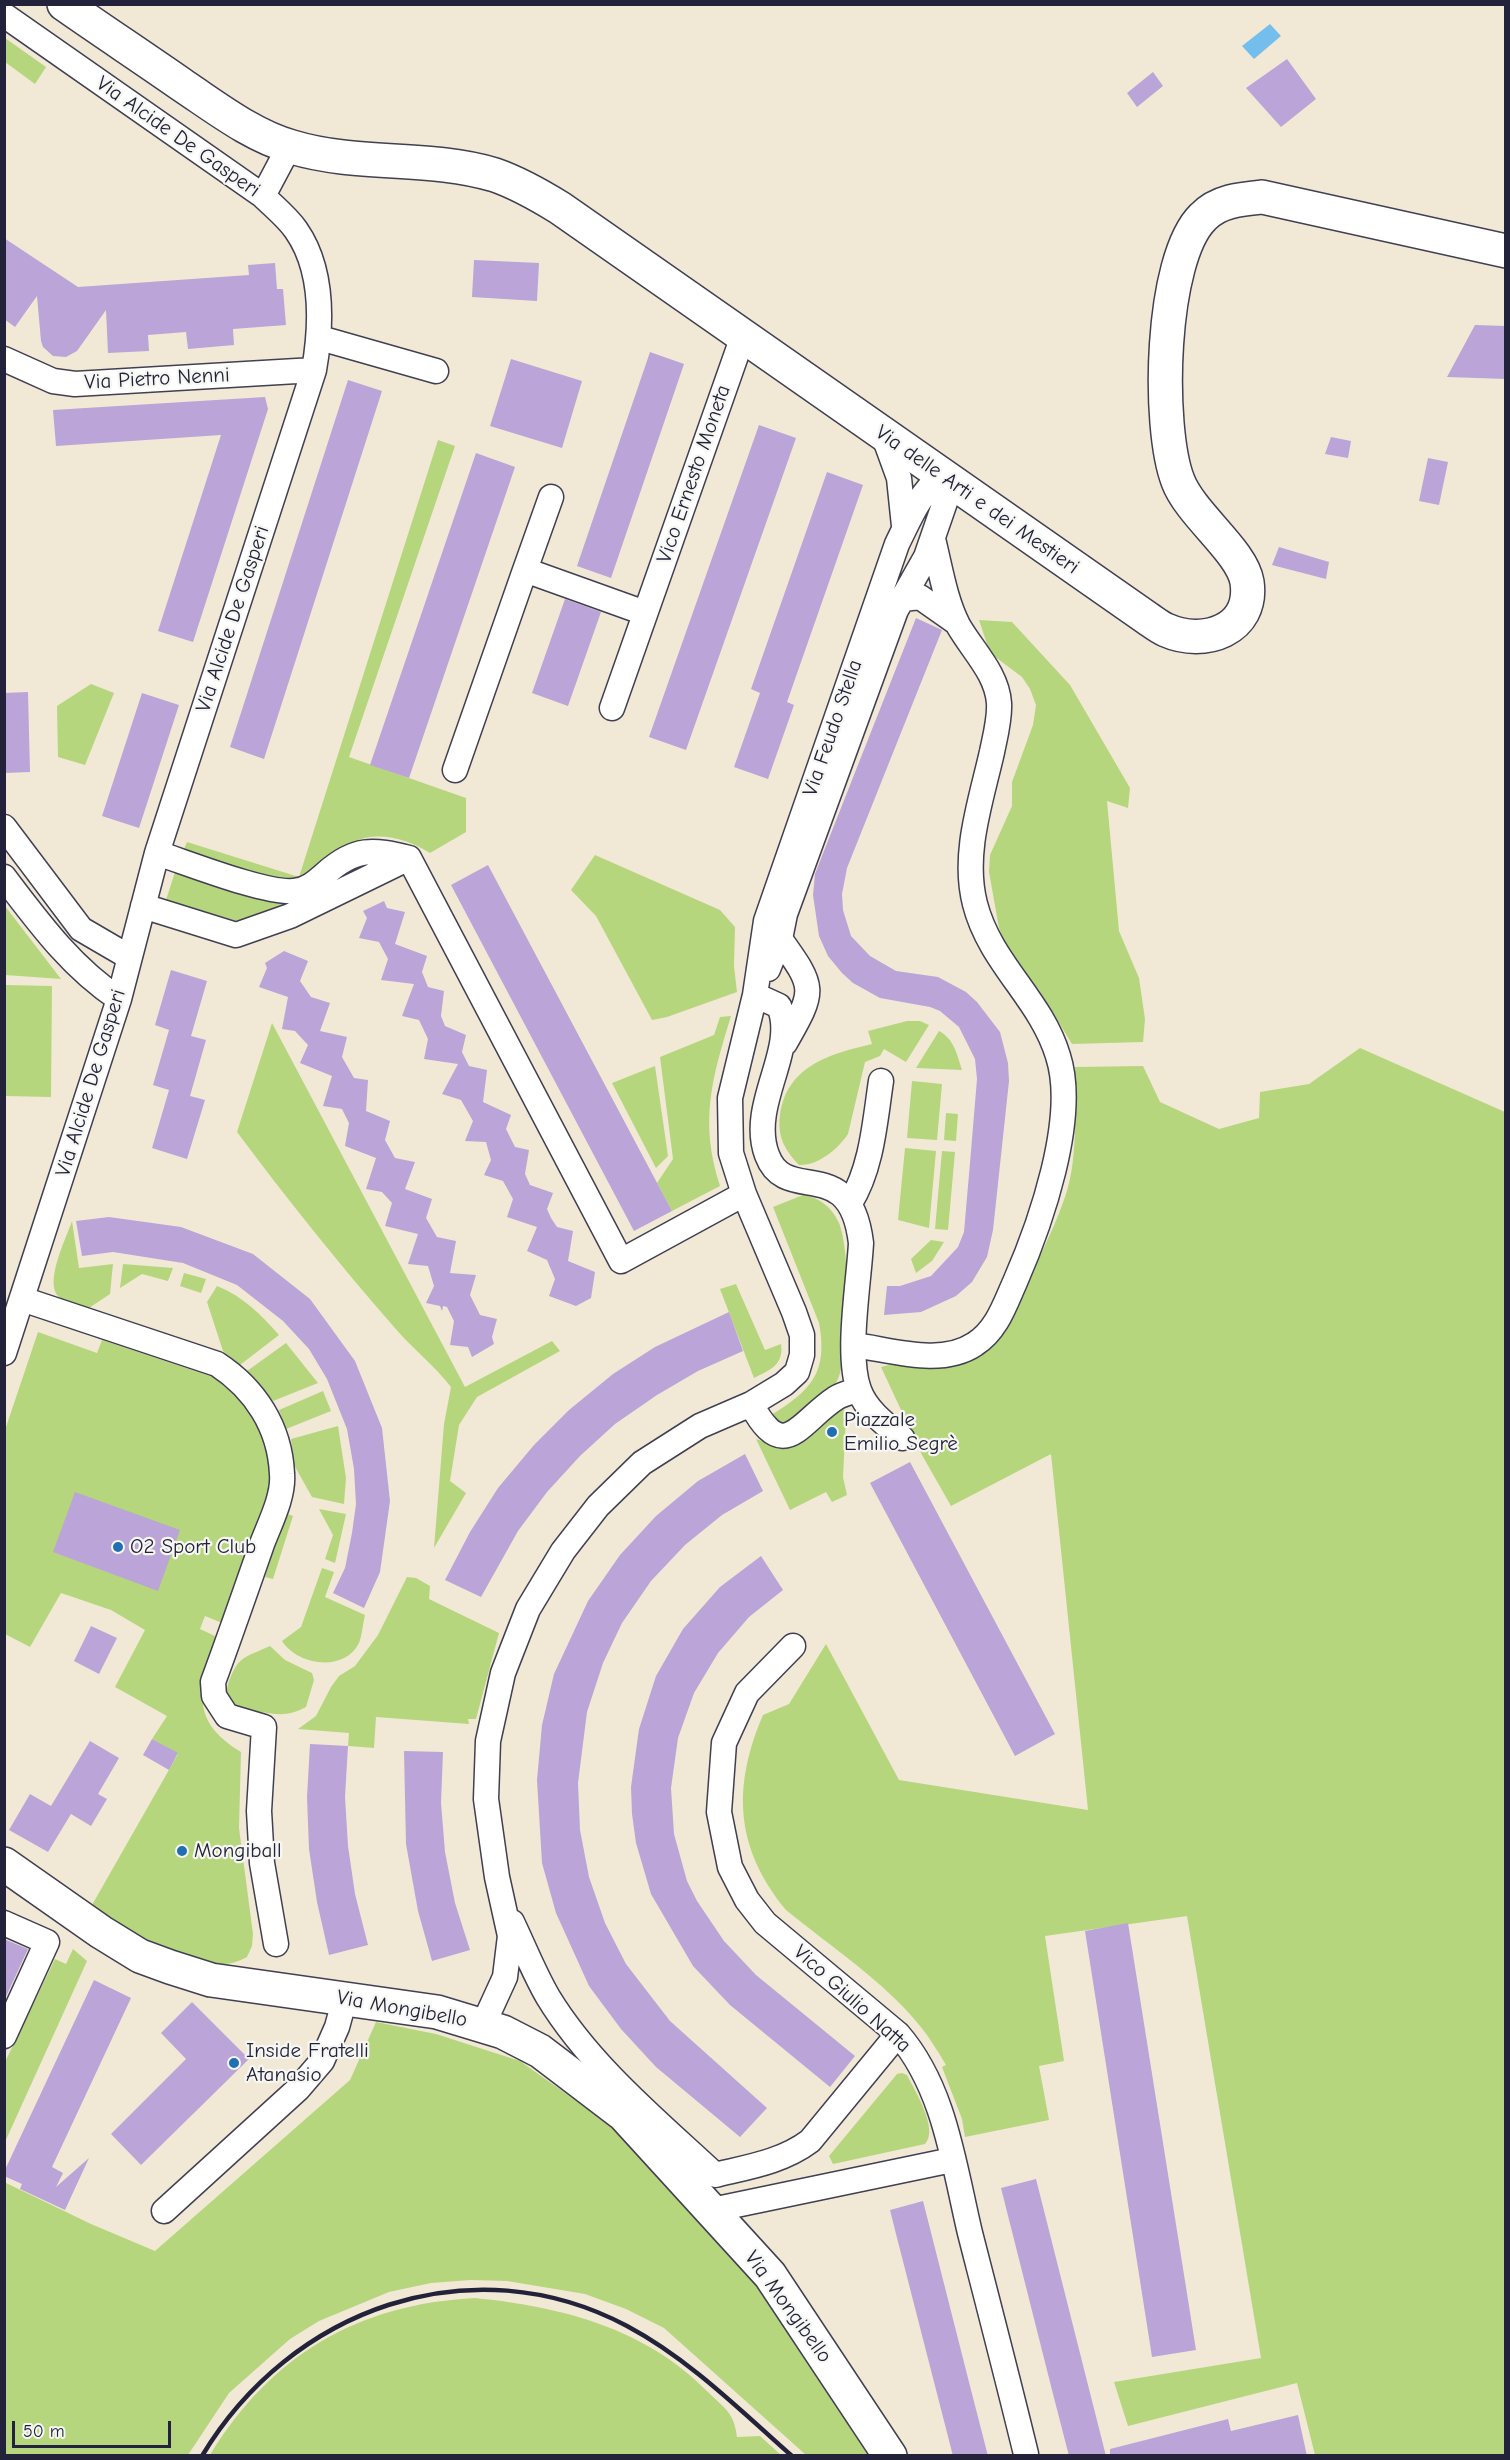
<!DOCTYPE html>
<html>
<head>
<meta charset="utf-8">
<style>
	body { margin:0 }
	#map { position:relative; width:1510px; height:2460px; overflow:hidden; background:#f1e9d5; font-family:"Comic Neue",sans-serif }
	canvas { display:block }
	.frame { position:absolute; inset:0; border:6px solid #22223b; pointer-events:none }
	.scale { position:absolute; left:12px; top:2421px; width:159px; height:27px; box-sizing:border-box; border:3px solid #22223b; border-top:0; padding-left:8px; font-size:18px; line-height:21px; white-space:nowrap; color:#22223b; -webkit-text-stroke:4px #f6f6f2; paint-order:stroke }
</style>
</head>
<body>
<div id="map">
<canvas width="1510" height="2460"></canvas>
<div class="frame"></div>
<div class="scale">50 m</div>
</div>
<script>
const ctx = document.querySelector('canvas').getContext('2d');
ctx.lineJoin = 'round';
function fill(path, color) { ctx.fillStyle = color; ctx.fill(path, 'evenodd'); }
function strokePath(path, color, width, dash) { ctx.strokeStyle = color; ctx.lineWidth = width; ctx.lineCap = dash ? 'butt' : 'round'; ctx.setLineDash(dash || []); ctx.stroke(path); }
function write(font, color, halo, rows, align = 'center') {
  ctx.font = font + ' "Comic Neue",sans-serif'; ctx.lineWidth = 4.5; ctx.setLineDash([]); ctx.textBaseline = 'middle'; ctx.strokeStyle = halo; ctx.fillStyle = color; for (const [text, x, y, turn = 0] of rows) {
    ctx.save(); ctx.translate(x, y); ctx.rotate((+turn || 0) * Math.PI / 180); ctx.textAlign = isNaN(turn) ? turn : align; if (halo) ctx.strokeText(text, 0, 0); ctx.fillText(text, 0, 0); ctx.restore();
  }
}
const green = new Path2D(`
	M5,38L46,67L35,84L5,62Z
	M438,440L455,446L349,757L466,798V832L430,853C409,840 378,830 354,842C341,849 334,861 322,869C312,876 299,880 289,885L182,854L187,842L299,877Z
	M979,620L1012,622L1070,685L1130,788L1128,808L1107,801L1119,931L1139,978L1145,1019L1143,1042L1072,1044L1039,990L1008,949L999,928L989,872L990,855L1012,806V782L1033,725L1036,705L1030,689L1022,677L990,653Z
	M91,684L114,693L85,765L58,757L57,706Z
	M595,855L720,910L735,927L734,966L737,992L667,1017L652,1020L596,916L571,890Z
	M375,859L361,876L253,921H237L166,900L176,869L257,893L336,876Z
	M4,906H5L61,979L5,975Z
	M5,985L52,986L51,1097L5,1096Z
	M731,1016C712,1078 699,1121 720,1186L672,1211L657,1183L673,1159L660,1057L714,1035L720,1017Z
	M907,1021H920L929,1025L906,1062L884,1049L880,1056L865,1062L848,1134C838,1149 818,1166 799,1165C785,1150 777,1137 780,1115C787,1066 829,1054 872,1044L868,1031Z
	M272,1023L465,1387L552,1341L560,1351L477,1397L459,1425L450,1481L466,1493L434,1548L444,1424L451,1387C434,1365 412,1348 394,1327C339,1264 287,1199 237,1132Z
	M939,1031C954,1039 957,1054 962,1070L916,1068Z
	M1360,1048L1505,1112V2455H1315L1297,2383L1128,2426L1114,2382L1261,2358L1187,1916L1045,1936L1064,2061L1039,2066L1049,2120L965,2137L962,2119L942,2067L946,2065C938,2052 930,2038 920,2026C885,1982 830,1946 786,1910C735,1848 732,1787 763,1715L789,1704L826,1644L899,1780L1088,1810L1051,1454L951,1506L922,1455L881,1367L996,1339C1020,1292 1049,1245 1066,1194C1078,1158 1075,1105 1075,1067L1143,1066L1160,1102L1219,1129L1259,1118L1260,1092L1309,1084Z
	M655,1066L668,1156L656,1168L612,1083Z
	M912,1081L942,1084L937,1140L907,1138Z
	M946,1113L958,1114L956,1141L944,1140Z
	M905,1148L936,1151L929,1228L898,1220Z
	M942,1151L955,1152L948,1230L935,1229Z
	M803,1195C818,1197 831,1206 838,1221C851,1245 851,1360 836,1383C823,1402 801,1413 782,1425L771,1415C812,1390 828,1372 819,1323L773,1207Z
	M72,1221L79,1268L113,1264L110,1294L89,1308C80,1305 70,1303 62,1299C41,1288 66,1239 72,1221Z
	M931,1240L944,1242L932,1261L916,1273L911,1259Z
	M123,1264L173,1268L168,1281L142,1274L120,1288Z
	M184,1273L206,1279L201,1293L180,1286Z
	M736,1284L765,1350L781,1344C784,1365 770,1370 754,1378L720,1289Z
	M217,1286C243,1296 261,1315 279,1335L240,1365L223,1351L207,1302Z
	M38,1332L97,1353L102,1340L216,1378L231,1388L258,1420L268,1452L271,1483L222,1623L205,1616L200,1629L217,1637C202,1687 186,1718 241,1752L239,1828L253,1934L252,1946L247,1957C201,1984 130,1930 92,1905L178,1754L152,1739L167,1716L115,1687L145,1630L111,1610L61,1593L30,1647L5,1634V1430Z
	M286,1343L318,1383L273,1401L247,1371Z
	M323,1391L331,1411L286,1429L279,1410Z
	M840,1407L844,1409L846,1417L843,1477L847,1495L832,1502L826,1492L790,1510L756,1439C774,1445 798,1448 813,1433C823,1424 827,1413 840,1407Z
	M338,1426L346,1478L344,1504L312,1497L294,1465L291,1439Z
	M319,1509L346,1514L335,1563L325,1559L333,1535Z
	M285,1513L293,1516L273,1579L265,1577Z
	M322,1568L334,1572L325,1597L365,1615C363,1623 362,1636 359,1643C344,1673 297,1665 282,1641L301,1627Z
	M407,1577L416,1578L430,1586L429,1599L499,1633L476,1719H468L469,1724L376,1717L374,1748L348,1746L349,1733L298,1729L316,1716L331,1687L339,1676L355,1666L378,1635Z
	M270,1646L285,1660L312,1673L314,1680L306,1707C290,1716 278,1715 261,1712C237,1708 218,1706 231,1676C234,1669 237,1663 244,1658C252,1653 262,1650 270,1646Z
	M73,1949L87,1961L5,2142V2062L55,1959L66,1964Z
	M376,2022L436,2034L520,2061L610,2125L741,2262L785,2320L869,2455H806L664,2328L626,2309L585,2294L507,2281L471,2280L431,2283L389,2292L319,2321L290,2339L229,2393L188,2455H5L4,2182L91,2224L155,2251L350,2080Z
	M902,2073L907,2075C915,2091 939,2129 925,2144L833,2164L829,2156L897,2074Z
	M475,2298C563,2307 645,2328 708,2392C725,2409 734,2412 737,2437L760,2436L781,2455H210C271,2355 358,2304 475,2298Z`);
const water = new Path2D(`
	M1270,24L1281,36L1254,59L1242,46Z`);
const building = new Path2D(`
	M1287,59L1316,99L1281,127L1246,88Z
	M1153,72L1163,86L1137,107L1127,93Z
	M4,238L78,287L249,275L248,265L275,263L277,289H283L286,325L233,329L234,345L188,349L186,332L148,335L149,351L108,353L106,310L77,351L66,357L53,356L43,347L41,341L37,296L15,327L4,319Z
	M474,260L539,263L537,301L472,297Z
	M1475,325L1506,326V379L1447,377Z
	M650,352L684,364L611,578L577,566Z
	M511,359L582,381L562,448L490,426Z
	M348,380L382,391L264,759L230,747Z
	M265,397L268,409L193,642L158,631L221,435L56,446L53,410Z
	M759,425L796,438L686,750L649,737Z
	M1331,437L1351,441L1348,458L1325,454Z
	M476,453L515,467L409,778L370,765Z
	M1428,458L1448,462L1439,505L1419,501Z
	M827,472L863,485L787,702L794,705L768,779L734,767L760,693L751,689Z
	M1279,547L1329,562L1326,579L1272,565Z
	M565,599L601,612L568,706L532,693Z
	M916,618L942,630L847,868L842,894L843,910L851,936L870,956L896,971L938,977L966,992L977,1002L1000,1032L1008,1063L1009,1081L993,1230L987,1257L972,1282L956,1296L921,1312L884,1315L887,1286H900L931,1276L958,1247L964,1232L970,1163L977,1079L975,1059L959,1027L940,1011L930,1007L880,998L853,983L842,973L828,956L819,936L813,895L815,874L822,856Z
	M28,692L30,772L4,773V693Z
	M142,693L179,705L139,828L102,816Z
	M488,865L672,1211L634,1231L451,885Z
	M384,901L387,908L405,912L395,944L427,956L422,972L428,987L444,991L441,1016L445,1026L466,1035L462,1052L469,1066L487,1070L483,1102L511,1115L506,1129L515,1147L529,1150L525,1174L530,1185L553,1193L547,1209L551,1218L557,1227L573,1231L568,1261L595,1272L591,1298L576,1306L549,1296L555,1279L547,1260L527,1251L537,1227L507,1217L513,1199L503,1181L484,1175L491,1160L486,1142L465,1141L473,1121L461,1100L442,1094L458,1064L424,1059L428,1039L419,1020L402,1016L414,984L381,980L388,959L379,942L359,938L367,918L363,911Z
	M284,951L308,961L300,981L311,997L330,1003L320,1031L347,1037L342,1057L354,1078L368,1080L366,1111L390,1121L385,1140L395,1158L415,1162L405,1189L432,1199L426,1218L437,1237L456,1241L450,1273L476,1275L470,1295L480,1315L497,1319L492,1337L494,1344L472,1357L468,1347L450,1345L454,1321L447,1307L443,1306L442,1311L440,1306L426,1303L434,1286L428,1266L408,1264L418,1234L385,1226L392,1203L382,1192L366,1189L376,1158L345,1146L349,1123L342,1109L323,1106L332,1076L300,1063L308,1045L295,1031L282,1029L288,997L259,987L267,968L265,963Z
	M171,970L207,981L191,1036L206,1040L190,1096L205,1100L187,1159L152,1148L169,1090L153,1085L169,1030L155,1025Z
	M109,1217L181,1227L253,1254L310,1299L355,1361L382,1428L390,1501L380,1572L364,1608L333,1593L345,1568L352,1533L356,1504L354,1469L347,1429L327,1379L309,1349L283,1321L237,1285L183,1263L113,1252L82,1256L76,1221Z
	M729,1312L743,1351L698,1371L657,1395L615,1424L580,1456L547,1492L518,1531L481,1597L445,1580L470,1532L498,1488L534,1445L569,1410L613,1374L655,1347Z
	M745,1454L763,1491L722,1515L685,1545L651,1581L622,1623L603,1663L587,1712L578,1783L580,1830L589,1877L605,1923L626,1964L670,2021L767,2108L740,2137L656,2067L621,2029L589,1986L556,1913L542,1863L537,1780L542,1725L554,1674L588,1601L620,1555L656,1516L698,1481Z
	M910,1462L1055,1734L1015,1756L870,1483Z
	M75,1492L180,1530L158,1591L53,1552Z
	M761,1556L783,1590L749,1617L718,1653L694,1693L678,1738L671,1788L674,1834L687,1881L697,1901L724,1941L756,1975L855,2056L830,2087L730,2005L693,1966L651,1894L636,1843L632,1814L631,1787L639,1729L656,1676L683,1629L720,1587Z
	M91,1626L117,1638L99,1674L74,1661Z
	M152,1739L178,1753L169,1770L143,1755Z
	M90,1741L119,1758L98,1794L107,1799L91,1826L71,1814L48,1852L9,1830L30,1794L51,1806Z
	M310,1744L348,1746L345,1797L348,1846L355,1894L368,1945L329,1955L317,1902L309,1849L307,1797Z
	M404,1751L443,1752L441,1803L445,1852L455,1903L470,1950L432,1961L418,1911L406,1844Z
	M1128,1923L1196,2350L1152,2357L1085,1931Z
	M4,1939L28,1949L4,2001Z
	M94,1980L131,1998L52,2167L63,2173L56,2187L89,2158L65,2210L20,2189L22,2184L4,2176V2172Z
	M192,2002L249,2059L141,2165L111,2134L186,2059L161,2033Z
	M1036,2179L1087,2381L1106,2456H1069L1052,2390L1001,2188Z
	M923,2201L970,2386L988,2456H953L896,2234L890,2210Z
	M1298,2415L1307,2456H1110V2449L1228,2419L1231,2431Z`);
const street = new Path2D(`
	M4,15L263,196C274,207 287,217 296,230C324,270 322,324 314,370L157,853L119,999L4,1353
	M263,196L289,147
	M320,338L436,371
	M4,359L53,381L75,384L314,370
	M883,434L899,478L904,526
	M525,570L551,497
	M903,599L920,597L957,623
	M612,708L743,336
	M455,770L525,570L645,613
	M4,827L81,929L129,957
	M157,853C188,863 266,894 294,891C307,890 316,882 325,874C355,847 373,849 409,858L621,1261L744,1194
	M4,877C39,923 71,967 119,999
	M143,906L236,935L290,916L409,858
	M780,939C815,988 816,989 785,1043
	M768,969L780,939L785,914L896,610L926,557L952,482
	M755,995L779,1006C798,1050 748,1104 767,1155C786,1207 850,1151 861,1243C859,1282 846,1355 859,1390C866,1410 886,1425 902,1438
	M850,1203C872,1168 875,1121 881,1081
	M22,1299L217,1364C255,1389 280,1427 282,1474C284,1496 270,1523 262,1544C246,1590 230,1636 213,1682L214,1696L227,1716L264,1727L259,1811L262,1863L276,1944
	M854,1345C892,1350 941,1367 975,1344C997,1330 1005,1304 1015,1282C1040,1225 1078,1118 1058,1056C1041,999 990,963 975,904C962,854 981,801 992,752C995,737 1000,719 999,703C997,673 972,650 958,625C945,600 940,567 933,539
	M751,1404C784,1466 799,1422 836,1398C842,1394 851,1392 858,1390
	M793,1646L747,1693L724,1743L719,1812L730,1867L747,1900L765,1923L898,2034C945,2088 954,2166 970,2233C989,2307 1008,2380 1026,2454
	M512,1922C524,1947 534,1973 548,1997C590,2066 656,2120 715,2175C748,2167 782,2162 810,2141L898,2034
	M4,1923L47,1942L4,2036
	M483,2025L505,1977L510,1936L497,1877L486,1799L488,1741L503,1673L528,1609L563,1551L598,1506L642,1463L700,1426L751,1404L784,1384L797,1372L802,1355V1335L794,1312L744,1194L731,1153L730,1098L755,995L766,921L897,544C910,518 919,494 942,475
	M712,2210L952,2160
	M164,2211L298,2089L322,2061L337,2027L345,1998`);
const secondary = new Path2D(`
	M64,4C104,32 145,59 185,87C218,109 253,136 292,147C358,167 429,155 495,175C518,183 539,195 560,208L1147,618C1153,622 1159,627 1166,630C1204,647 1254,630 1247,582C1242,551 1191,515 1178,481C1157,427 1160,259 1203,217C1218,201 1241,199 1262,197L1506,251
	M4,1864L101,1932L140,1956L170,1967L211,1980L437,2012L503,2032L540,2051L624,2115L770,2275L890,2456`);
const rail = new Path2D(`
	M202,2456C290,2309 471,2243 627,2326C689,2359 740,2410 792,2456`);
const markers = [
	[832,1432,6,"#1f6fb2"],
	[118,1547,6,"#1f6fb2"],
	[182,1851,6,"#1f6fb2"],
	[234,2063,6,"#1f6fb2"]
];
const streetNames = [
	["Via Alcide De Gasperi",178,137,35],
	["Via Pietro Nenni",157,379,-3],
	["Vico Ernesto Moneta",694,474,-71],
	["Via delle Arti e dei Mestieri",977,500,35],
	["Via Alcide De Gasperi",233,619,-72],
	["Via Feudo Stella",833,728,-71],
	["Via Alcide De Gasperi",91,1083,-73],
	["Vico Giulio Natta",852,1999,42],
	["Via Mongibello",402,2009,10],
	["Via Mongibello",788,2307,54]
];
const poiNames = [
	["Piazzale",844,1420],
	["Emilio Segrè",844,1444],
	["O2 Sport Club",130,1547],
	["Mongiball",194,1851],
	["Inside Fratelli",246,2051],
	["Atanasio",246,2075]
];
fill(green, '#b6d67e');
fill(water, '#74beed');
fill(building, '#bba4d7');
strokePath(street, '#414052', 27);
strokePath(secondary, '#414052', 36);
strokePath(street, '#fff', 24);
strokePath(secondary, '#fff', 33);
strokePath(rail, '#22223b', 4.5);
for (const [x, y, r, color] of markers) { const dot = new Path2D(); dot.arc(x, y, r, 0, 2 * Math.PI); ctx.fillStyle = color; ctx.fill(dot); strokePath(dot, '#f6f6f2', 2); }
write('21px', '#22223b', '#f6f6f2', streetNames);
write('21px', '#22223b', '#f6f6f2', poiNames, 'left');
</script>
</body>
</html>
